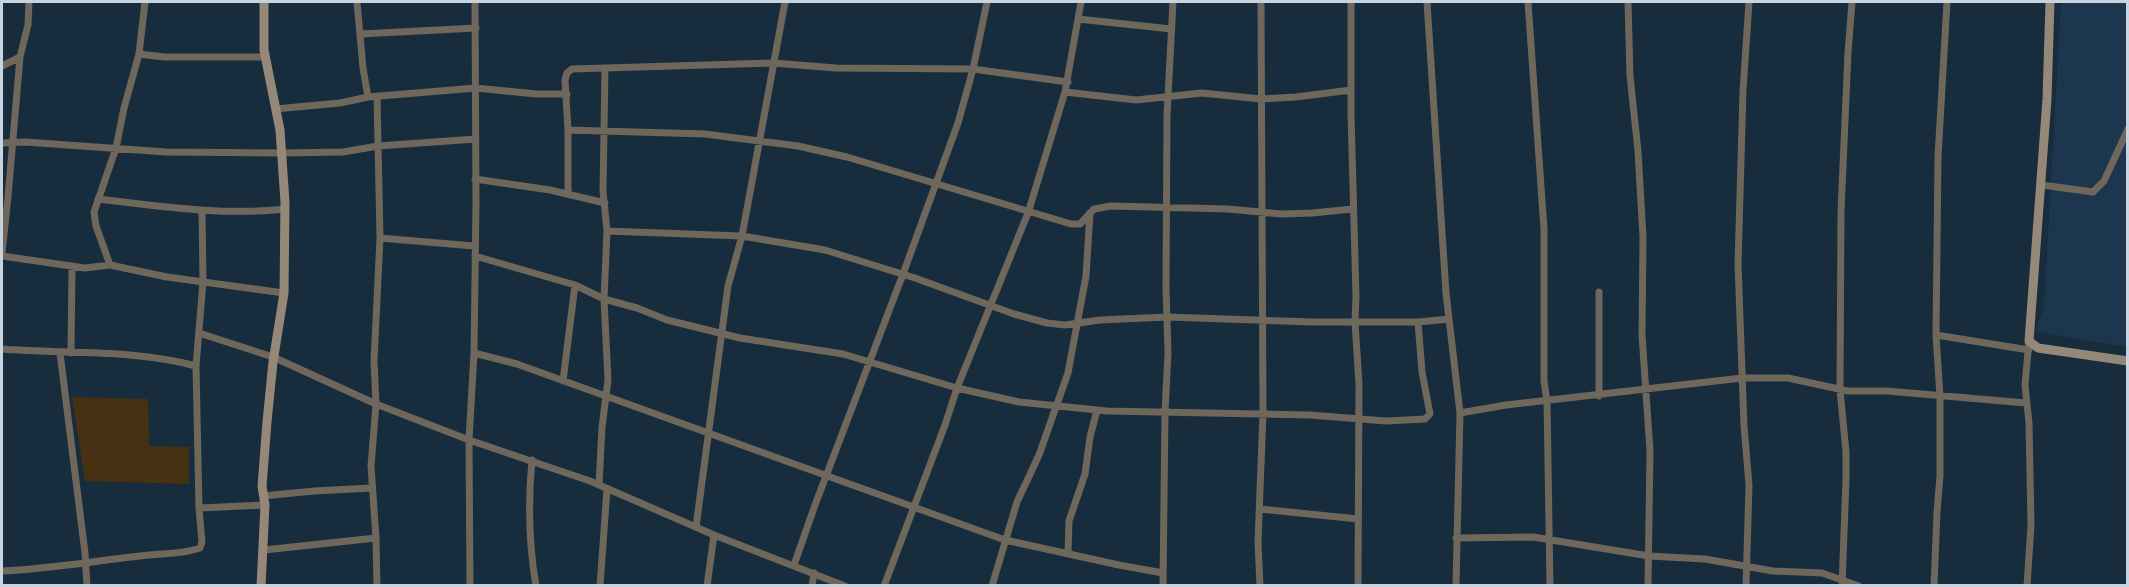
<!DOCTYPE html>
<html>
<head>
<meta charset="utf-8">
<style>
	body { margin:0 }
	#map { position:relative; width:2129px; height:587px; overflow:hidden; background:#172c3d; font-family:Karla,sans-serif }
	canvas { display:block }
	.frame { position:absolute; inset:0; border:3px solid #c7d3de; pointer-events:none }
</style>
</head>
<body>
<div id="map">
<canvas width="2129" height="587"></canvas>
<div class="frame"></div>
</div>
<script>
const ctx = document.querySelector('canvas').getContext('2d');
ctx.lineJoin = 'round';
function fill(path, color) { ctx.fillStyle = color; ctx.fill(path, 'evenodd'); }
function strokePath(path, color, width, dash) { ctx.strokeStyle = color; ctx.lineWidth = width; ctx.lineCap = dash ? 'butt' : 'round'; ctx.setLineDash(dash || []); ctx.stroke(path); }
const built = new Path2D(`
	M2061,2H2127V347L2045,333L2035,330L2044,307Z`);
const green = new Path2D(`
	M72,397L148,399L149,446L189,447V484L85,481Z`);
const minor = new Path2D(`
	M357,2L363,68L368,97
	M1351,2V114L1356,296L1355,322L1359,384L1358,586
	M1427,2L1446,293L1460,413L1456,586
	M1528,2L1544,229V381L1547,401L1550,586
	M1628,2L1630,76L1638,151L1643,237L1642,335L1650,451L1648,586
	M1078,19L1171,29
	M361,34L476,28
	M139,54L164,57H266
	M2,66L20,57
	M1065,92L1136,100L1202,93L1261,99L1296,97L1351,90
	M275,109L340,103L368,97L476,88L536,94H567
	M568,130L705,134L798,146L847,157L1071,224H1080L1094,209L1111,206L1228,209L1282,214L1312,213L1353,209
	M2,143L25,142L166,152L281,153L343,152L378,146L476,139
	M475,179L550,190L605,203
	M2042,185L2093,192L2104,181L2128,129
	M568,194V130L565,80L567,73L572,69L773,63L836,68L973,69L1068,82
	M98,199C159,206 223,216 285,209
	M607,231L742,236L825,250L915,278L1014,314L1047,323L1065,325L1100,320L1168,317L1312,322H1418L1449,319
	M380,238L474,246
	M2,253L8,197L20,57L28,25L29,2
	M2,256L85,268L110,265L167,277L284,293
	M475,256L575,285L604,299L637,308L667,320L740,338L843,354L957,388L1019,402L1107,411L1310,415L1386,421L1425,419L1430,414L1422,372L1418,322
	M110,265L96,226L94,212L116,148L124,108L139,54L145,2
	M1599,292V396
	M199,333L273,357L376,404L469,440L590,481L714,535L845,586
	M1936,335L2029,350
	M2,349C66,354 133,349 196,366
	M60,353L85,553L87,586
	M71,353L72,266
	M474,353L517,364L1005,540L1119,565L1163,573
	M563,381L575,285
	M1460,413L1506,405L1742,378H1788L1848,391H1887L2026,403
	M532,460C528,501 529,545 536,586
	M599,485L602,427L608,380L604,299L607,231L603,191L605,68
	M263,496L314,491L372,488
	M199,508L265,505
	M1260,509L1358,519
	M696,527L728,286L742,236L785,2
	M1456,538L1533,537L1649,556L1705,559L1773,571L1822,573L1859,586
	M264,550L376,538
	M1068,553L1069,521L1085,474L1090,437L1097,410
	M794,565L815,505L903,274L958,123L973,69L987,2
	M2,571C48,569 94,561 140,556C160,553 181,555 200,548L202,542L199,508L196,366L203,282L202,210
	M377,586L376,538L371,466L376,404L374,361L380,238L377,96
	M470,586L469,440L474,353L476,203L475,2
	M600,586L607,489
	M707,586L714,535
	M812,586L814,573
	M884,586L945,425L957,388L1028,213L1065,92L1081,2
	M992,586L1017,502L1039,455L1068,373L1086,276L1090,213
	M1163,586L1165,412L1168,353L1166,287L1167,115L1173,2
	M1260,586L1258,542L1263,413L1261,2
	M1746,586L1749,485L1744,426L1738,264L1743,91L1749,2
	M1842,586L1846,480V452L1840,390L1841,211L1848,53L1852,2
	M1934,586L1937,512L1940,476V397L1936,335L1938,157L1947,2
	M2027,586L2031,525L2029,423L2025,385L2029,341`);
const secondary = new Path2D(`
	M2050,2L2047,99L2029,341L2038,348L2128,361
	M261,586L265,505L262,486L267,422L273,362L284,293L285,202L280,130L264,50V2`);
fill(built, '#1c374d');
fill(green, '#483112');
strokePath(minor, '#6f665c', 7);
strokePath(secondary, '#958878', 9);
</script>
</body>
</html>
